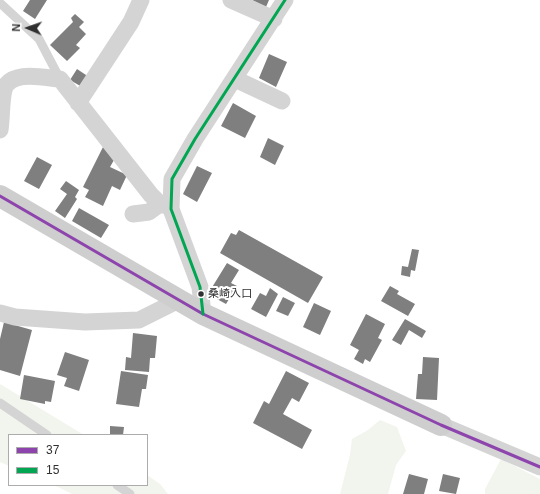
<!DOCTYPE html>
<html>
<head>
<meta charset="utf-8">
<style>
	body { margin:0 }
	#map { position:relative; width:540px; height:494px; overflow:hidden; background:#fff; font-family:Arial,sans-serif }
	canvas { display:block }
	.legend { position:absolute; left:8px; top:434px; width:140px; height:52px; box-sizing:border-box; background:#fff; border:1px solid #acacac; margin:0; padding:5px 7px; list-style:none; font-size:12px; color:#303030 }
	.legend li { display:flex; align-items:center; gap:8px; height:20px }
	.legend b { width:20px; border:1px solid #acacac }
	.north { position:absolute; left:8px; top:8px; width:40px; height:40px; -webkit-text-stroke:3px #fff; paint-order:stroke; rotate:272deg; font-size:11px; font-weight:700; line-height:16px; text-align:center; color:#303030 }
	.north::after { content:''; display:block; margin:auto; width:14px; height:18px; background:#303030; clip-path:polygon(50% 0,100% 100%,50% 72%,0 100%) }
</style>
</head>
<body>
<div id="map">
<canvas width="540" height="494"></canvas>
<ul class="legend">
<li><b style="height:5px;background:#8e44ad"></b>37</li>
<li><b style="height:5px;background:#00a651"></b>15</li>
</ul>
<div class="north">N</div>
</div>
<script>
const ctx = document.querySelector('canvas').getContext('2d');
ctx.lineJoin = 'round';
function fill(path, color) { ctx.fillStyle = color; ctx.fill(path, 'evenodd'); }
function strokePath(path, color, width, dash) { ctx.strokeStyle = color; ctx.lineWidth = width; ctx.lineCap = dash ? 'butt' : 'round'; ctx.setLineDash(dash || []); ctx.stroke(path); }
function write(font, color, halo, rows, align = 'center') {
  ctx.font = font + ' Arial,"Noto Sans JP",sans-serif'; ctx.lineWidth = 4; ctx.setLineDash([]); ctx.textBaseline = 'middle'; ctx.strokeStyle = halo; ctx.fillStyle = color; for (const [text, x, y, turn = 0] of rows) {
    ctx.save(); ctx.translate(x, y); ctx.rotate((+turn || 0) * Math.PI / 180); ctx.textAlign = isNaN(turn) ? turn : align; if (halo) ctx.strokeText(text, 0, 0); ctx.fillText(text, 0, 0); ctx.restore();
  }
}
const green = new Path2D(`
	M0,384L84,435H9V466L0,462Z
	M380,420L397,427L406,451L396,465L388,494H340L350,455L352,439L368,430Z
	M501,459L540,479V494H485V489Z
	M147,475L160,484L168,494H72L54,485H147Z`);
const building = new Path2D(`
	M30,0H47L35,19L23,11Z
	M252,0H269L266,7Z
	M75,14L84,22L79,27L86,34L76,45L80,48L67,61L50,45L73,22L71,18Z
	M269,54L287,62L276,87L259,78Z
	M77,69L89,77L82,87L70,80Z
	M233,103L256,116L245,138L221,126Z
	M268,138L284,146L275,165L260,157Z
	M103,147L114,160L110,167L127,175L120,190L112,186L103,206L85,197L89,190L83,187Z
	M37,157L52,165L39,189L24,181Z
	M197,166L212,173L197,202L183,194Z
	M66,181L79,190L75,197L77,199L65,218L55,211L67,194L60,189Z
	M79,208L109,225L101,238L72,221Z
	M239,230L323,277L308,303L220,253L231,233L236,235Z
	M412,249L419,250L415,271L411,270L410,277L401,275L402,266L408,267Z
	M227,263L239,270L231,283L237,286L226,304L215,298L218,293L211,289Z
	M390,286L399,291L397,294L415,304L408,316L381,301Z
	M270,288L278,294L266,317L251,309L260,293L266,296Z
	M283,297L295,303L288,316L276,311Z
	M314,303L331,311L320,335L303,327Z
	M366,314L385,324L378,338L382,340L370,362L365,359L363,364L354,359L359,350L350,345Z
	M405,319L426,331L422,338L409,330L401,345L392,340Z
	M4,322L32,330L20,376L0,370V339Z
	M133,333L157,336L155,358H150L149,372L125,370L126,357L131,358Z
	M65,352L89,360L79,391L64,386L67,378L57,375Z
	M423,357L439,358L437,400L416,399L418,374H422Z
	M121,371L148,375L146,389H142L139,407L116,404Z
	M286,371L309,383L299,402L292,398L283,414L312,430L302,449L253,423L264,401L269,404Z
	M24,375L55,381L51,402L45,401V404L20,399Z
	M110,426L124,427L123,435H110Z
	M409,474L428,479L424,494H403Z
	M443,474L460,478L456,494L439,491Z`);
const lane = new Path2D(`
	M0,3L39,39L60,79
	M0,403L47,435
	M117,485L130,494`);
const street = new Path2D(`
	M231,0L274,19
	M235,79L282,101
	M78,103L131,22L141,0
	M0,130C2,117 1,102 4,90C10,69 45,78 60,79L151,195L160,204L171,207
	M133,214L149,212L160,204
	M0,313L15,317L85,322L139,320L179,300
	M203,314L200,287L171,209L172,179L195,139L285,0
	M441,425L540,467`);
const secondary = new Path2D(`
	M0,196L203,314L441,425`);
const bus1 = new Path2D(`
	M0,196L203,314L441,425L540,467`);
const bus2 = new Path2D(`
	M203,314L200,287L171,209L172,179L195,139L285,0`);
const markers = [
	[201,294,3.5,"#303030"]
];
const busNames = [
	["桑崎入口",208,294]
];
fill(green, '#f2f5ed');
fill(building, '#7f7f7f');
strokePath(lane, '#d4d4d4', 9);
strokePath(street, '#d4d4d4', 17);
strokePath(secondary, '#cecece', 22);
strokePath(bus1, '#8e44ad', 3);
strokePath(bus2, '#00a651', 3);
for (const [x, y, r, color] of markers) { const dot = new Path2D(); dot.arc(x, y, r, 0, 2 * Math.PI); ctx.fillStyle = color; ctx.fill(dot); strokePath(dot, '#fff', 1.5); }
write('11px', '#303030', '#fff', busNames, 'left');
</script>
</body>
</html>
